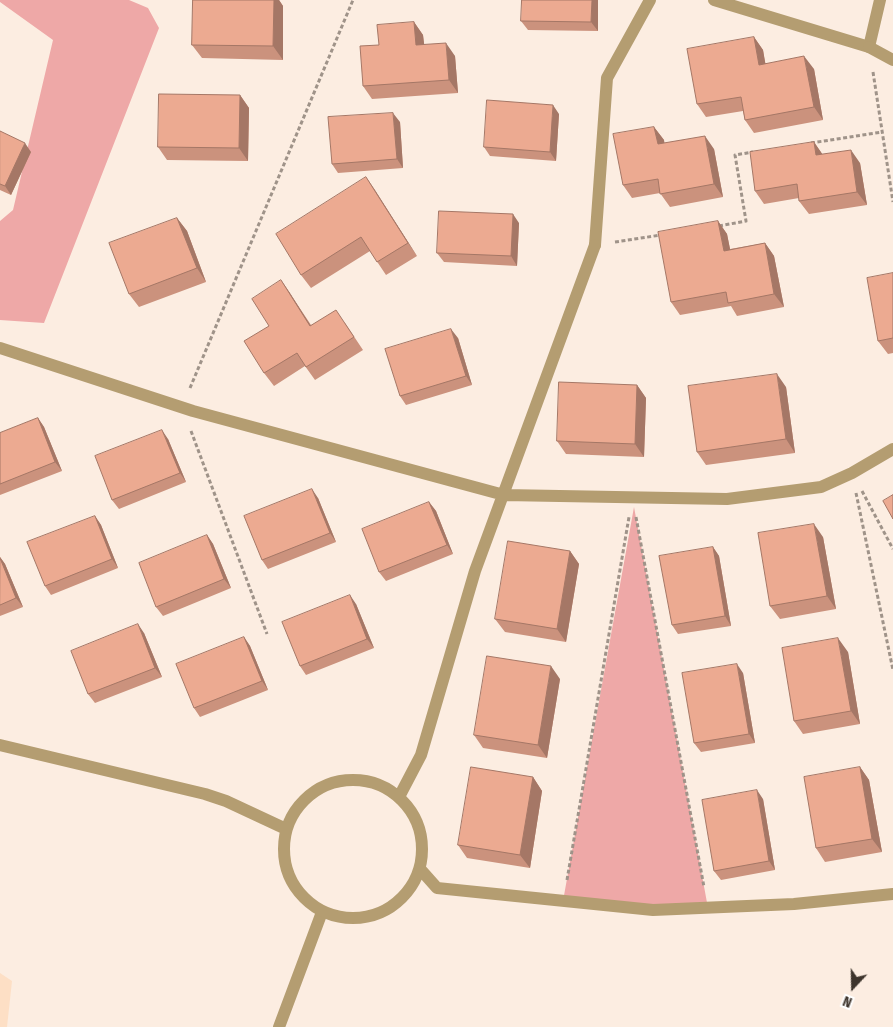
<!DOCTYPE html>
<html>
<head>
<meta charset="utf-8">
<style>
	body { margin:0 }
	#map { position:relative; width:893px; height:1027px; overflow:hidden; background:#fcede1; font-family:"Fira Sans Condensed",sans-serif }
	canvas { display:block }
	.north { position:absolute; left:828px; top:962px; width:50px; height:50px; -webkit-text-stroke:4px #fff; paint-order:stroke; rotate:201deg; font-size:14px; font-weight:700; line-height:20px; text-align:center; color:#3d342c }
	.north::after { content:''; display:block; margin:auto; width:18px; height:22px; background:#3d342c; clip-path:polygon(50% 0,100% 100%,50% 72%,0 100%) }
</style>
</head>
<body>
<div id="map">
<canvas width="893" height="1027"></canvas>
<div class="north">N</div>
</div>
<script>
const ctx = document.querySelector('canvas').getContext('2d');
ctx.lineJoin = 'round';
function fill(path, color) { ctx.fillStyle = color; ctx.fill(path, 'evenodd'); }
function strokePath(path, color, width, dash) { ctx.strokeStyle = color; ctx.lineWidth = width; ctx.lineCap = dash ? 'butt' : 'round'; ctx.setLineDash(dash || []); ctx.stroke(path); }
const built = new Path2D(`
	M0,973L12,981L7,1027H0Z`);
const green = new Path2D(`
	M0,0H129L148,8L159,28L44,323L0,320V221L13,210L53,40L0,2Z
	M634,507L708,908L563,901Z`);
const path = new Path2D(`
	M873,72L893,202
	M811,143L882,132
	M719,226L746,221L735,155L753,152
	M615,242L661,235
	M190,388L353,0
	M191,431L267,634
	M862,491L893,549
	M856,493L893,670
	M636,517L704,887
	M567,880L629,517`);
const lane = new Path2D(`
	M714,0L869,47L880,0
	M595,245L607,78L650,0
	M279,1027L322,912`);
const street = new Path2D(`
	M869,47L893,60
	M0,348L193,411L504,495L727,499L821,487L852,473L893,449
	M0,745L205,794L226,801L286,829
	M284 849a69 69 0 1 1 138 0a69 69 0 1 1-138 0Z
	M399,797L421,755L475,571L595,245
	M421,870L437,888L653,910L794,904L893,894`);
const wall = new Path2D(`
	M193,0H279L283,6V60L202,58L192,45Z
	M598,0V31L528,30L521,21Z
	M414,22L423,35L424,45L455,56L458,93L372,99L363,86L379,45Z
	M754,37L763,50L765,63L814,69L823,120L754,133L745,120L743,111L706,117L697,104Z
	M240,95L249,108L248,161L167,160L158,147Z
	M559,114L556,161L490,156L484,147Z
	M400,122L403,168L338,173L332,164Z
	M654,127L664,140V143L714,149L723,197L670,207L660,193L632,198L623,185Z
	M0,131L31,152L11,195L0,190Z
	M814,142L822,154L860,163L867,205L809,214L799,201V198L764,204L755,191Z
	M366,177L417,256L386,275L370,251L311,288L301,275Z
	M177,218L187,231L206,282L139,307L129,294Z
	M718,221L727,234L730,249L765,243L774,256L784,307L737,316L731,306L680,315L671,302Z
	M519,223L517,266L444,262L437,253Z
	M893,273V353L888,354L878,341Z
	M281,280L311,325L345,323L363,350L315,380L305,366L274,386L264,373L269,326Z
	M458,338L472,385L406,405L400,396Z
	M637,385L646,398L644,457L566,454L557,441Z
	M786,387L795,453L706,465L697,452Z
	M38,418L44,427L62,471L0,495V433Z
	M168,439L186,482L119,509L112,500Z
	M318,498L336,542L268,569L262,560Z
	M429,502L436,511L453,554L386,581L379,572Z
	M95,516L101,525L118,568L51,595L45,586Z
	M207,535L213,544L231,588L163,616L156,607Z
	M823,537L836,609L780,619L770,606Z
	M713,547L719,556L731,626L678,634L672,625Z
	M570,551L579,564L566,642L505,632L495,619Z
	M0,557L5,564L23,607L0,616Z
	M356,604L374,648L306,675L300,666Z
	M144,633L162,677L95,703L88,694Z
	M244,637L250,646L268,690L200,717L194,708Z
	M848,652L860,724L803,734L794,721Z
	M743,673L755,743L701,752L694,743Z
	M560,679L547,758L483,748L474,735Z
	M860,767L869,780L882,852L825,862L816,848Z
	M533,777L542,791L530,868L467,858L458,845Z
	M763,799L775,870L721,880L714,871Z`);
const shadedWall = new Path2D(`
	M274,0H279L283,6V60L273,46Z
	M592,0H598V31L591,22Z
	M414,22L423,35L426,59L416,45Z
	M754,37L763,50L768,78L759,65Z
	M446,43L455,56L458,93L449,80Z
	M804,56L814,69L823,120L814,107Z
	M240,95L249,108L248,161L239,148Z
	M553,105L559,114L556,161L550,152Z
	M393,113L400,122L403,168L397,159Z
	M654,127L664,140L667,157L658,144Z
	M705,136L714,149L723,197L714,184Z
	M814,142L823,155H816Z
	M25,143L31,152L11,195L5,186Z
	M851,150L860,163L867,205L857,192Z
	M366,177L375,190L417,256L408,243Z
	M513,214L519,223L517,266L511,256Z
	M177,218L187,231L206,282L197,268Z
	M718,221L727,234L733,264L724,251Z
	M765,243L774,256L784,307L774,294Z
	M281,280L290,293L319,339L310,326Z
	M451,329L458,338L472,385L466,376Z
	M777,374L786,387L795,453L786,439Z
	M637,385L646,398L644,457L635,444Z
	M38,418L44,427L62,471L55,462Z
	M162,430L168,439L186,482L180,473Z
	M312,489L318,498L336,542L330,533Z
	M429,502L436,511L453,554L447,545Z
	M95,516L101,525L118,568L112,559Z
	M814,524L823,537L836,609L827,596Z
	M207,535L213,544L231,588L224,579Z
	M713,547L719,556L731,626L725,616Z
	M570,551L579,564L566,642L557,629Z
	M0,557L5,564L23,607L16,598Z
	M350,595L356,604L374,648L367,639Z
	M138,624L144,633L162,677L155,668Z
	M244,637L250,646L268,690L262,681Z
	M838,638L848,652L860,724L851,711Z
	M737,664L743,673L755,743L749,734Z
	M551,666L560,679L547,758L538,745Z
	M860,767L869,780L882,852L872,839Z
	M533,777L542,791L530,868L520,855Z
	M757,790L763,799L775,870L769,861Z`);
const building = new Path2D(`
	M193,0H274L273,46L192,45Z
	M522,0H592L591,22L521,21Z
	M414,22L416,45L446,43L449,80L363,86L360,46L379,45L377,25Z
	M754,37L759,65L804,56L814,107L745,120L741,97L697,104L687,49Z
	M159,94L240,95L239,148L158,147Z
	M487,100L553,105L550,152L484,147Z
	M393,113L397,159L332,164L328,117Z
	M654,127L658,144L705,136L714,184L660,194L658,179L623,185L613,134Z
	M0,131L25,143L5,186L0,184Z
	M814,142L816,155L851,150L857,192L799,201L797,184L755,191L750,152Z
	M366,177L408,243L377,262L361,237L301,275L276,234Z
	M439,211L513,214L511,256L437,253Z
	M177,218L197,268L129,294L109,243Z
	M718,221L724,251L765,243L774,294L728,303L726,292L671,302L658,232Z
	M893,273V338L878,341L867,278Z
	M281,280L310,326L336,310L354,337L306,367L297,353L264,373L244,341L269,326L252,299Z
	M451,329L466,376L400,396L385,349Z
	M777,374L786,439L697,452L688,386Z
	M559,382L637,385L635,444L557,441Z
	M38,418L55,462L0,484V433Z
	M162,430L180,473L112,500L95,456Z
	M312,489L330,533L262,560L244,516Z
	M893,495V519L883,501Z
	M429,502L447,545L379,572L362,529Z
	M95,516L112,559L45,586L27,542Z
	M814,524L827,596L770,606L758,533Z
	M207,535L224,579L156,607L139,563Z
	M508,541L570,551L557,629L495,619Z
	M713,547L725,616L672,625L659,556Z
	M0,558L16,598L0,605Z
	M350,595L367,639L300,666L282,622Z
	M138,624L155,668L88,694L71,651Z
	M244,637L262,681L194,708L176,664Z
	M838,638L851,711L794,721L782,648Z
	M487,656L551,666L538,745L474,735Z
	M737,664L749,734L694,743L682,673Z
	M471,767L533,777L520,855L458,845Z
	M860,767L872,839L816,848L804,777Z
	M757,790L769,861L714,871L702,800Z`);
fill(built, '#fddfc5');
fill(green, '#eea8a7');
strokePath(path, '#9f9389', 3, [4, 2.5]);
strokePath(lane, '#b49d71', 12);
strokePath(street, '#b49d71', 12);
fill(wall, '#cb927d');
fill(shadedWall, '#a57766');
fill(building, '#ecaa91');
strokePath(building, '#a57766', 1);
</script>
</body>
</html>
